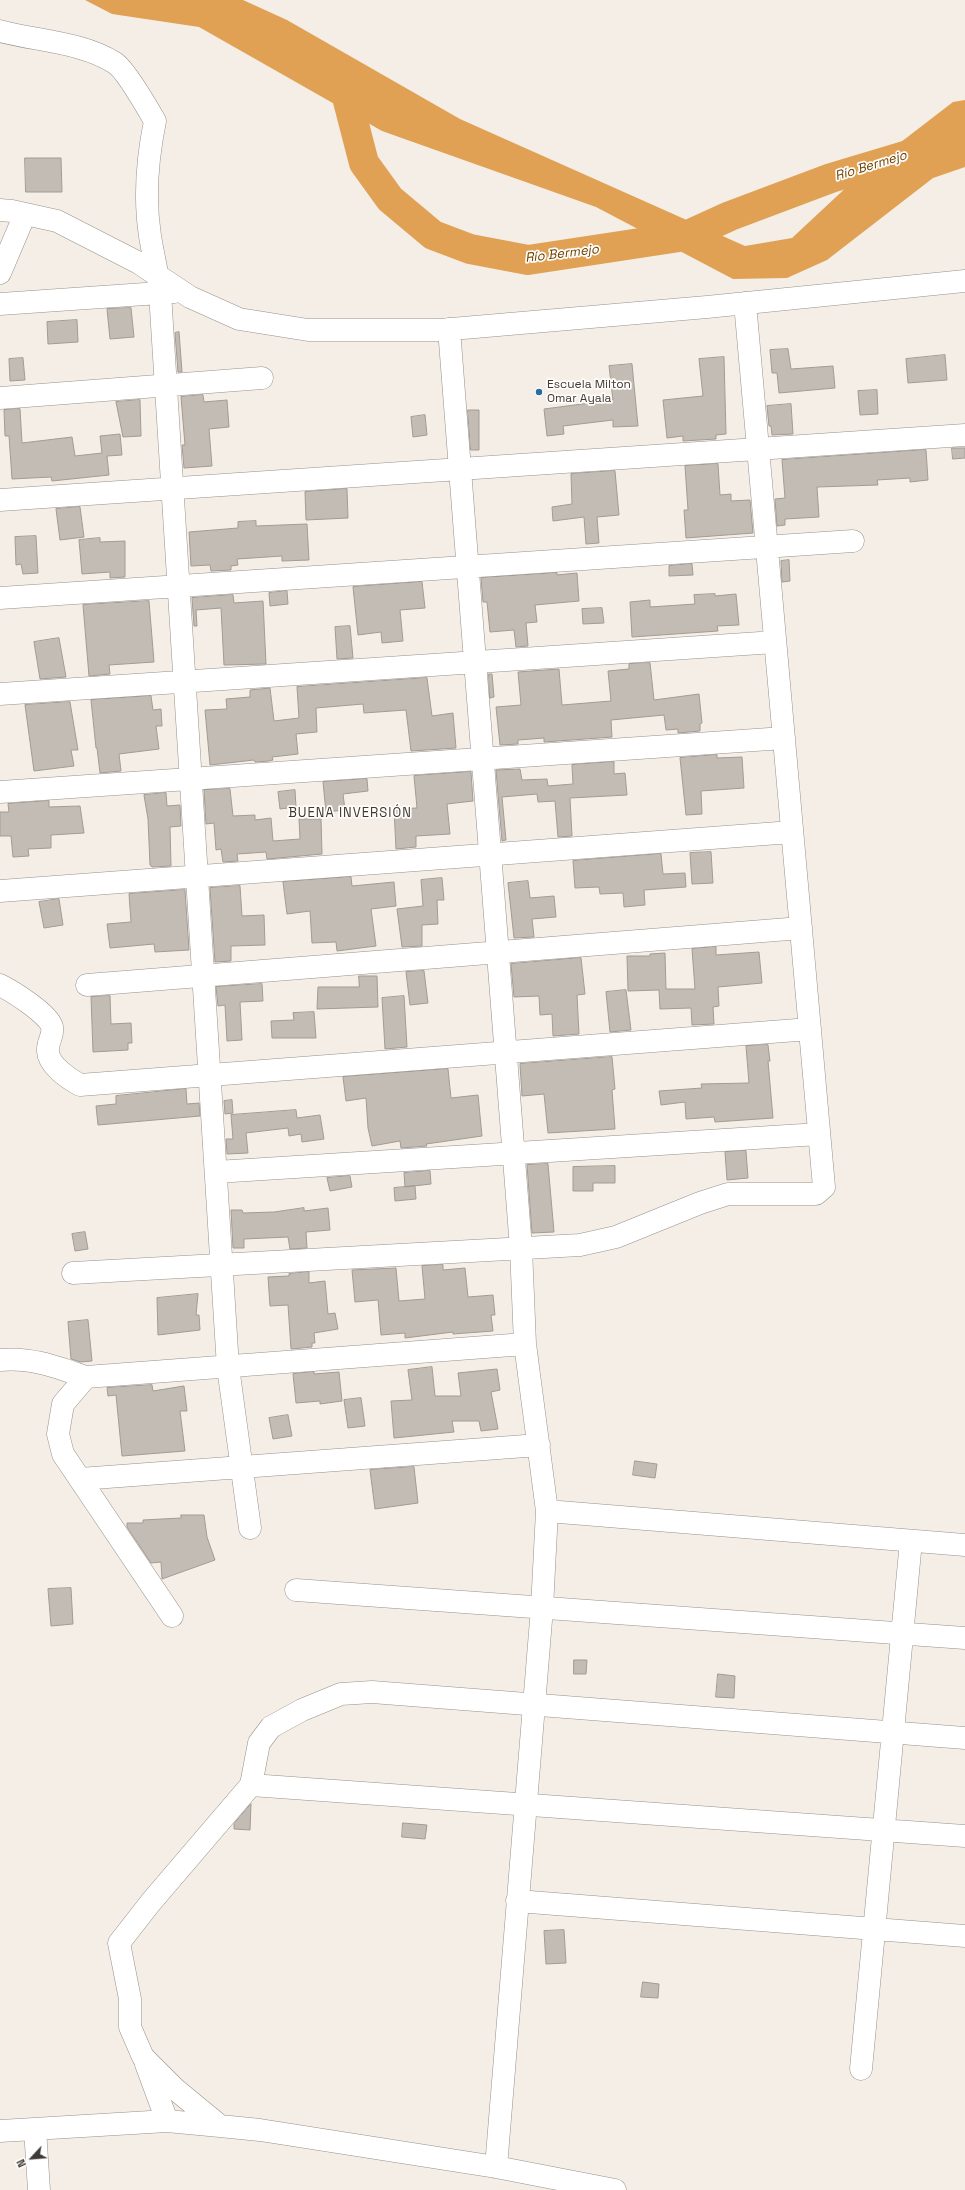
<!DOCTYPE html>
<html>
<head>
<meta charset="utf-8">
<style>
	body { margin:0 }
	#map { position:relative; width:965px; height:2190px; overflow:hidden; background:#f5eee6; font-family:"Space Grotesk",sans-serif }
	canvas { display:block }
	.north { position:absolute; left:12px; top:2138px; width:40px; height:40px; -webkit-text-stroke:3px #fffcf9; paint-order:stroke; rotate:244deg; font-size:11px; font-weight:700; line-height:16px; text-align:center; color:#3d3a37 }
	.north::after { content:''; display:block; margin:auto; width:14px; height:18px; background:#3d3a37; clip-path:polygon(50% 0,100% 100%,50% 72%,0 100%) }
</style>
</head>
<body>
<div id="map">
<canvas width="965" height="2190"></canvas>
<div class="north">N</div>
</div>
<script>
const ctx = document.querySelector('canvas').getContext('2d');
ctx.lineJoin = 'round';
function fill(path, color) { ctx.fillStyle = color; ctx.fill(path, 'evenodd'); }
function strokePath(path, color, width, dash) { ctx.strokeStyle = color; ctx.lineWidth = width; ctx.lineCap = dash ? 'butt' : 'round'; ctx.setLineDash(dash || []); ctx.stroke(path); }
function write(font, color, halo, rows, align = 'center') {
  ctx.font = font + ' "Space Grotesk",sans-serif'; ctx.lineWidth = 3.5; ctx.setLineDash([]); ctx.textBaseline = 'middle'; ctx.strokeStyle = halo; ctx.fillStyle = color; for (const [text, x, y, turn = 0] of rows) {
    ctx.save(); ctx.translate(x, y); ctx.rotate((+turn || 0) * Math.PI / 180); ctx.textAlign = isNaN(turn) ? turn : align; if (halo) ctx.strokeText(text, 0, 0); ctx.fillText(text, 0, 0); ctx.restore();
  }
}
const water = new Path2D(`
	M85,0H243L287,20L460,119L745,246L792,238L866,169L953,102L965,100V167L933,178L827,260L787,278L733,279L596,207L382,131L199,27L112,14Z`);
const river = new Path2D(`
	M341,74L364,163L390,199L433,235L470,249L528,260L686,236L730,216L831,178L921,151L965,145`);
const building = new Path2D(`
	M25,158H61L62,192H26Z
	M131,308L134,337L110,339L107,309Z
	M77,320L78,342L48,344L47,322Z
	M179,332L182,372H178L175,333Z
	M788,349L791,369L833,366L835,388L779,393L777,373H772L770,350Z
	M945,355L947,380L908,383L906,359Z
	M724,357L726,434L716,435V439L683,441V436L667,438L663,400L703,396L699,359Z
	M23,358L25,380L10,381L9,359Z
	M632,364L638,426L613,427V420L563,426L564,434L547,436L544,409L613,400L609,366Z
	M877,390L878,414L860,415L858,391Z
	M203,395L204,402L227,400L229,427L209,429L212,466L184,468L182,445H185L181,397Z
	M140,400L141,436L123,437L116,402Z
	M791,404L793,434L772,435L771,426H769L767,406Z
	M20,409L22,443L72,437L75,456L102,453L100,436L120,434L122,455L107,456L109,475L52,481L51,477L12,479L9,436H5L4,410Z
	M468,410H479V450H471Z
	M425,415L427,435L413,437L411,417Z
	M952,448H965V458L953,459Z
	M926,450L928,480L910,482V478L877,480L878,485L817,487L819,517L785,519V525L777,526L775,499L785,498L782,460Z
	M718,464L720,495L731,494V501L750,500L753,533L686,538L684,510H688L685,466Z
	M615,471L619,515L597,517L599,543L586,544L584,517L553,521L552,507L572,504L571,474Z
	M347,489L348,518L306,520L305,492Z
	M80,507L84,537L60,540L56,509Z
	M256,521V526L307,524L309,560L282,561V556L237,559L238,565L231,566V570L211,571L210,565L191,566L189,532L238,528V522Z
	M36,536L38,573L23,574L21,564L16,565L15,537Z
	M100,538V542L125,541V577L110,578V572L82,574L79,540Z
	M789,560L790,581L782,582L781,561Z
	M692,564L693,575L669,576V566Z
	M557,573V575L577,573L579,601L535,605L537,622L526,623L528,646L516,647L514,630L490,632L487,602H483L481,578Z
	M422,582L425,608L400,610L403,641L382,643L381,632L358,635L353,587Z
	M287,591L288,604L270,606L269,593Z
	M715,594V596L736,594L739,625L717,626L718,631L632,637L630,602L650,600V607L695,604L694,595Z
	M233,595L234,603L263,601L266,664L224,665L221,608L196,610L197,626H194L192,598Z
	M149,601L154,662L109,665L110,674L89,676L83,605Z
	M602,608L604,623L583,624L582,609Z
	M350,626L353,658L337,659L335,627Z
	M59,638L66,677L40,679L34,642Z
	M650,663L654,700L699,694L702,723L700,724V731L678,733V729L666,730L664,715L611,720L612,737L544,742V738L518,740V744L500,745L496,707L521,705L518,672L559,669L562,705L611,701L608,671L629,669V664Z
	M489,674H492L494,697L490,698Z
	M427,678L432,716L453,713L456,748L411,751L406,710L364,713L363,704L316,708L317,732L296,734L298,754L272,757L273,760L269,761L255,762L254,760L210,765L205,710L227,709L226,699L250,697V690L270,688L274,721L299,718L297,687Z
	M151,696L153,710L161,709L162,726H156L159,749L119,754L121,771L100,773L97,748H96L91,700Z
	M70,702L78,750H71L74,766L34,771L25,705Z
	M717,755V758L742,757L744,788L701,791L702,814L686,815L680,758Z
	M614,762V774L625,773L627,795L570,798L572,836L558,837L555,801L538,802L537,794L502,797L506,840L502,841L496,770L520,769L522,780L547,779L548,786L573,784L572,765Z
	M471,772L473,801L447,804L450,834L416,836V847L396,849L394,809L417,808L414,776Z
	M367,779L368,791L343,794L345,810L326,812L323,782Z
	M230,789L233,816L255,815V820L271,818L273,841L300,839L299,819H321L322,854L267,859L266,852L237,854L238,861L223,862L221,849L216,850L214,823L206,824L204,790Z
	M295,790L296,807L280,809L278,792Z
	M166,793L167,806L180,805L181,826L170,827L171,866L152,867L150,865L148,819L144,795Z
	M49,801V807L80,806L84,833L51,835V848L28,849L29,856L13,857L11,836H0V812H9L8,804Z
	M711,852L713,883L692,884L690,853Z
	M661,854L663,874L685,873L686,887L644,890L645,905L624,907L623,893L600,894L599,887L575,888L573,861Z
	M351,877L352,886L394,882L396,906L371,909L376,946L337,951L336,942L312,943L310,911L287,914L283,882Z
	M442,878L444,900H437L438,924L422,925V946L402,947L397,909L423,906L421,880Z
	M528,881L530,898L554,896L556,917L532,919L534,937L514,938L508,883Z
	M240,886L242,916L264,915L265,945L231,946V961L215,962L210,888Z
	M185,890L189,950L155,952L154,944L110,948L107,924L131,922L129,894Z
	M59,899L63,925L44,928L39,902Z
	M716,947V955L759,952L762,983L718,987L719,1006L713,1007L714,1024L692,1025L691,1008L660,1009L659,990L628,991L627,956H650V954L665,953L666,989H695L692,949Z
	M581,958L585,994L577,995L579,1034L553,1036L552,1014L540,1015L539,996L514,997L511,964Z
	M424,971L428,1003L410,1005L406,972Z
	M359,976H377L378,1007L317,1009L318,987H359Z
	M262,984L263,1001L240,1002L242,1040L227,1041L225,1005L218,1006L216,987Z
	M626,990L631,1030L610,1032L606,992Z
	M110,996L111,1024L131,1023L132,1043H128V1050L93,1052L91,997Z
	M404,996L407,1047L385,1049L382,998Z
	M314,1012L316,1038H272L271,1021L294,1020L293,1013Z
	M768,1045L770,1061H768L773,1118L715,1122L714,1117L686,1119L685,1102L661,1105L659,1091L702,1088L701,1084L749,1083L746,1046Z
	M612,1057L615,1089L612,1090L615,1129L548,1133L544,1094L522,1096L520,1064Z
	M448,1069L451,1098L478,1095L482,1136L426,1144L427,1146L401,1148L400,1141L372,1146L368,1128L366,1098L346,1101L343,1077Z
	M186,1089L187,1104L199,1103L200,1116L98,1125L96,1106L116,1104V1096Z
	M232,1100L233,1113L225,1114L224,1101Z
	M296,1110L297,1118L320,1115L324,1139L302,1142L301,1134L289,1136L288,1128L246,1133L248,1153L227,1154L226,1139H233L231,1115Z
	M746,1151L748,1178L727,1180L725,1152Z
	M548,1164L554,1232L532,1233L527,1165Z
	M615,1166V1183H593V1191H573V1167Z
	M430,1171L431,1184L405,1187L404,1173Z
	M350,1176L352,1187L330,1191L327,1178Z
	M415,1186L416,1199L395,1201L394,1188Z
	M304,1208V1211L328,1208L330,1230L306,1232L307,1248L290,1249L288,1237L244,1239V1248H233L231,1210H242L243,1213L274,1212Z
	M85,1232L88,1249L75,1251L72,1234Z
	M443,1265V1270L465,1268L468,1297L493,1295L495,1315H491L493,1331L453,1334V1332L405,1338V1333L381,1335L378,1300L355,1302L352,1270L396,1268L399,1301L425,1299L422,1266Z
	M309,1272V1283L325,1281L328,1314L335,1313L338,1329L314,1333L315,1343H312V1347L291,1349L288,1305L270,1306L268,1277L289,1276V1274Z
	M198,1294L196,1315H199L200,1330L158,1335L157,1298Z
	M88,1320L92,1361L81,1362L71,1359L68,1322Z
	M432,1367L435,1396H461L458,1373L497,1369L500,1390L491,1392L498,1429L481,1431L479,1421H452L454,1432L394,1438L391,1401L412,1400L408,1370Z
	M314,1372V1374L339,1372L342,1401L320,1404V1401L296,1403L293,1374Z
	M152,1385L153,1391L184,1386L187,1411H180L185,1451L122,1456L116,1395L108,1396L107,1388Z
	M361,1398L365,1426L348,1428L344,1400Z
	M288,1415L292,1436L273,1439L269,1418Z
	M635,1461L657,1464L655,1478L633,1475Z
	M414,1467L418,1503L375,1509L370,1470Z
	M181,1515H204L207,1537L215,1560L162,1579L161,1562L151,1563L127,1527V1523H143V1520L181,1518Z
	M71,1588L73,1624L51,1626L48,1589Z
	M574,1660H587L586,1674H574Z
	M718,1674L735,1676L734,1698L716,1697Z
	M251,1804L250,1830L234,1829V1824Z
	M403,1823L427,1825L425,1839L402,1837Z
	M564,1930L566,1963L546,1964L544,1931Z
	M643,1982L659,1984L658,1998L641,1997Z`);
const minor = new Path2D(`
	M0,31C37,41 82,42 115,63C126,70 148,109 155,121C147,160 144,197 150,236C153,255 158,274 160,293L228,1367L250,1528
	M0,210L12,211L57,221L139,263L190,297L239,319L308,330H440L707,307L965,281
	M0,273L25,214
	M0,304L174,292
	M449,329L521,1248L525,1344L547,1511L542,1608L496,2167
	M0,398L262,378
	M0,500L965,435
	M0,598L853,541
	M0,694L775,642
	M0,792L784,738
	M0,891L792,832
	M0,985C12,991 49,1014 52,1027C54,1036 47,1042 48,1051C48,1065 69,1079 80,1085L810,1029
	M87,985L801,928
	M216,1172L819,1134
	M73,1273L580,1245L616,1237L700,1203L728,1194H816L824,1187L745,303
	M0,1360C31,1357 57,1367 86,1377L525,1344
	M86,1377L63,1404L58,1434L63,1454L172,1616
	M80,1479L539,1445
	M547,1511L965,1545
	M296,1590L965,1638
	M251,1785L965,1836
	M517,1901L965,1936
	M146,2064L167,2121
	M861,2069L911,1541
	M35,2129L39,2190
	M0,2131L167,2121L220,2126
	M615,2190L496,2167L260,2130L220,2126L175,2089L143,2057L130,2027V1999L119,1943L151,1902L251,1785L259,1743L271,1727L302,1710L341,1694L372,1692L965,1738`);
const markers = [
	[539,392,4,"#296ea3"]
];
const poiNames = [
	["Escuela Milton",547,385],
	["Omar Ayala",547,399]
];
const waterNames = [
	["Río Bermejo",871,166,-17],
	["Río Bermejo",562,254,-7]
];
const neighbourhoodNames = [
	["BUENA INVERSIÓN",350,813]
];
fill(water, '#e0a154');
strokePath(river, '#e0a154', 30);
fill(building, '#c3bcb5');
strokePath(building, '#a29b94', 1);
strokePath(minor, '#979189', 23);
strokePath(minor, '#fff', 22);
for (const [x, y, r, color] of markers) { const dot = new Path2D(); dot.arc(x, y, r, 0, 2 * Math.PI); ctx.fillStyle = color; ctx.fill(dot); strokePath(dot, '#fffcf9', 1.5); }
write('12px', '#3d3a37', '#fffcf9', poiNames, 'left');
write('italic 13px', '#6b4201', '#fffcf9', waterNames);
ctx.letterSpacing = '1px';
write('13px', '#3c3731', '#fffcf9', neighbourhoodNames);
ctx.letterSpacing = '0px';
</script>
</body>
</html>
